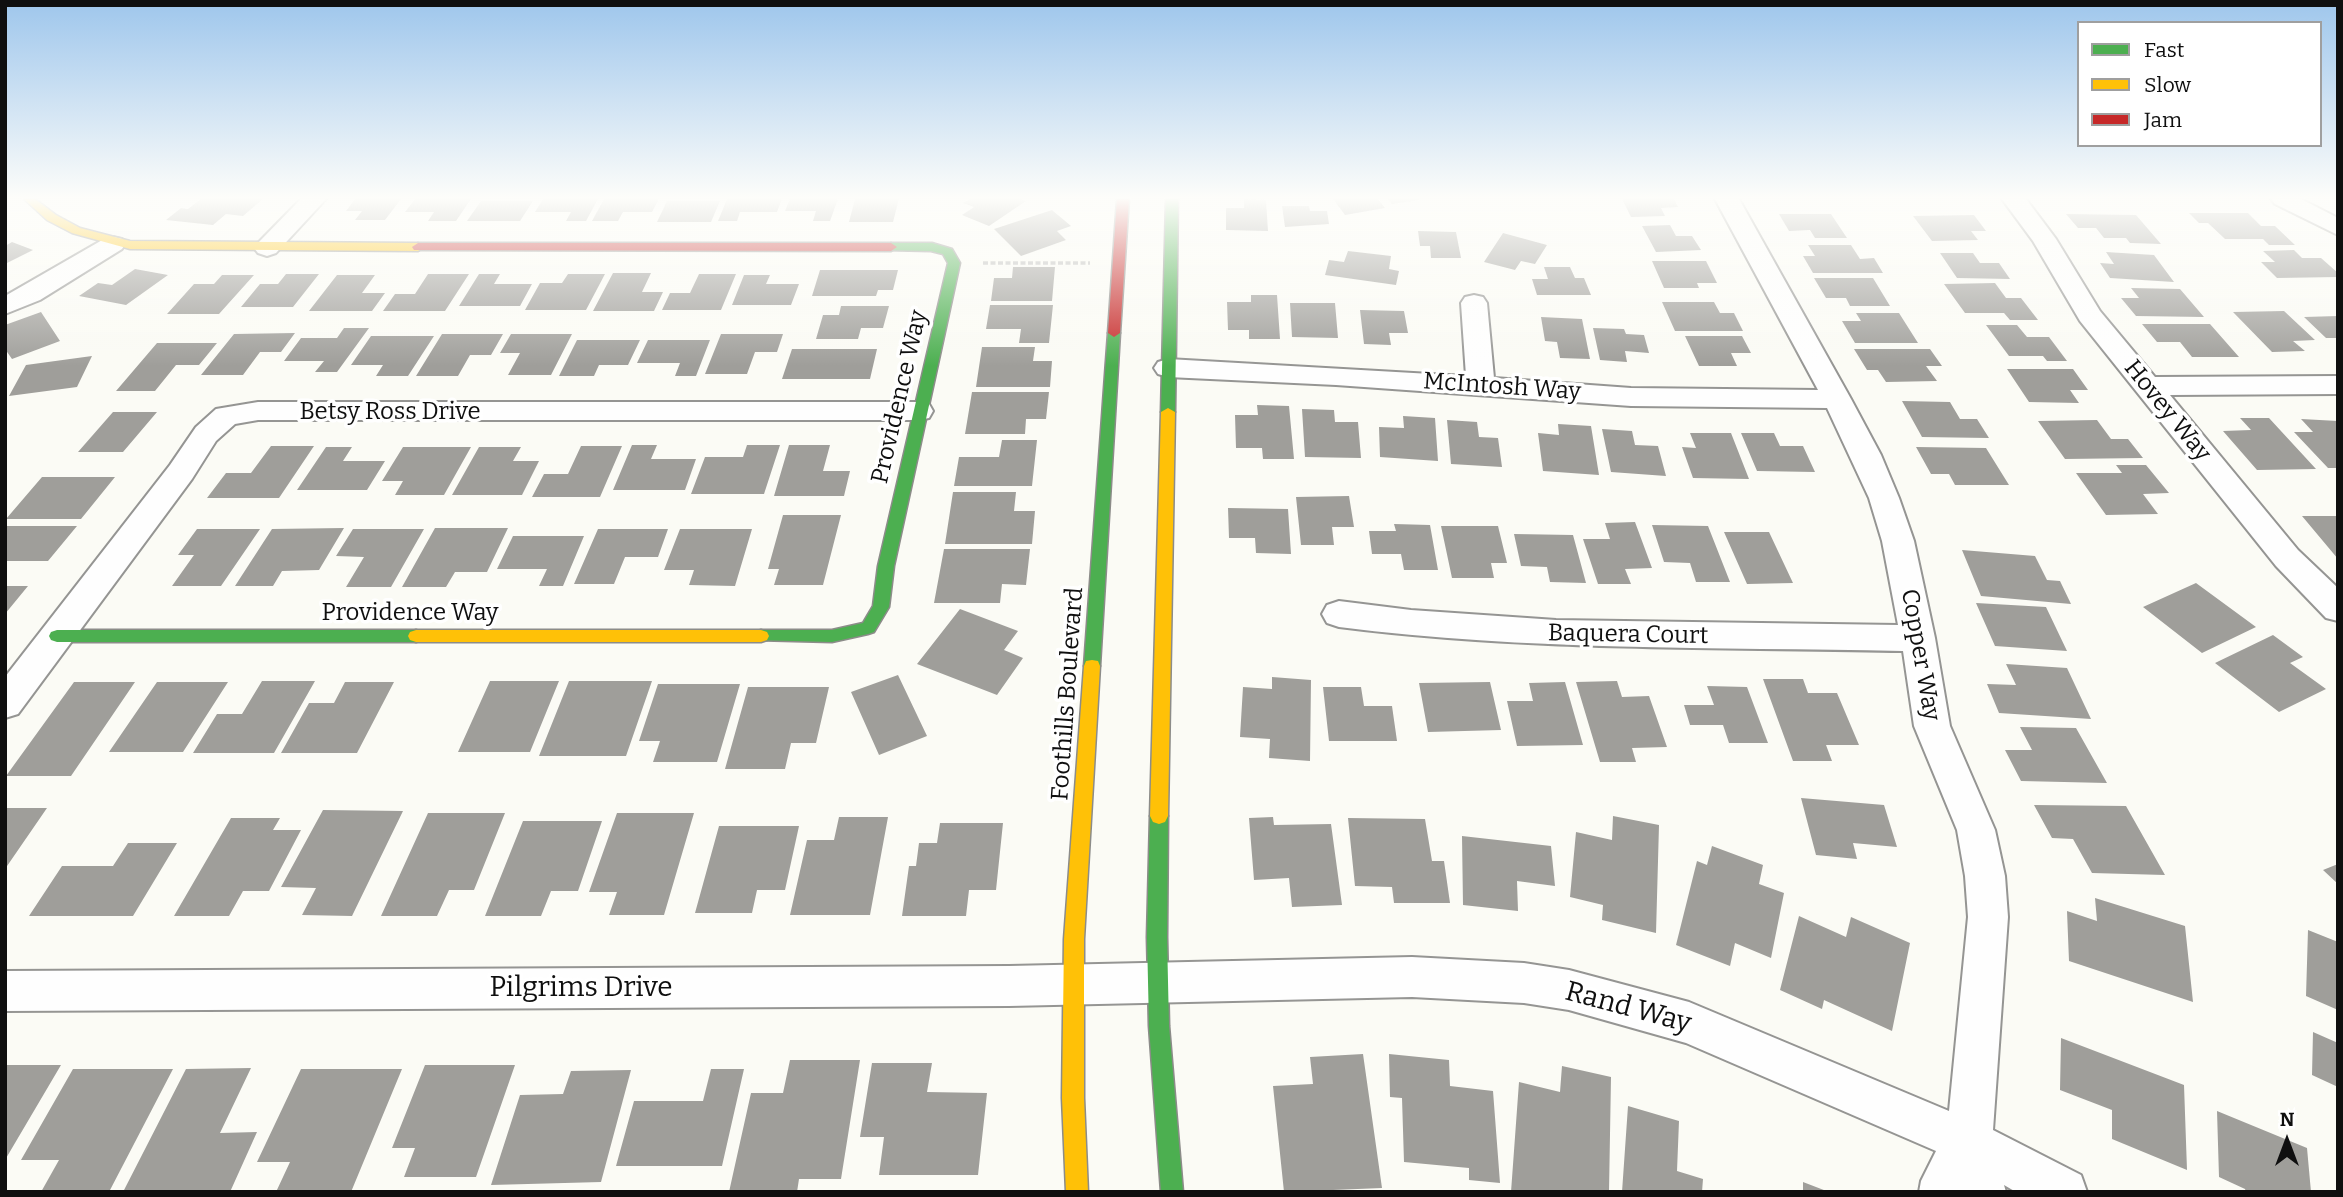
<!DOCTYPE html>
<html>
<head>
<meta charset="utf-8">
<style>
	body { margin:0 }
	#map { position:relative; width:2343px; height:1197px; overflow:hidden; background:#fbfbf5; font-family:Bitter,serif }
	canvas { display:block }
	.frame { position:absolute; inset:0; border:7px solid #0f0f0f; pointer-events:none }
	.legend { position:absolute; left:2077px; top:21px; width:245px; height:126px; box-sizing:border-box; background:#fff; border:2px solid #9f9f9f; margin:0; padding:9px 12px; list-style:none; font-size:21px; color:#0f0f0f }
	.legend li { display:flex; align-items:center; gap:14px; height:35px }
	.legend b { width:35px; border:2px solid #9f9f9f }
	.north { position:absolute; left:2252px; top:1106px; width:70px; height:70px; -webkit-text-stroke:5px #fff; paint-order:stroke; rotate:0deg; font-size:19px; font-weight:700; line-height:28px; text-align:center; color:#0f0f0f }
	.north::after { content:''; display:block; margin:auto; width:24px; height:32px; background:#0f0f0f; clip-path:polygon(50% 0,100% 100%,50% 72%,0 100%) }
</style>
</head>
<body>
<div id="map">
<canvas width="2343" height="1197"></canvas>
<div class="frame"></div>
<ul class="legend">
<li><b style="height:9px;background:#4caf50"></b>Fast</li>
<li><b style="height:9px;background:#ffc107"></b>Slow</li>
<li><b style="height:9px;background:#c62828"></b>Jam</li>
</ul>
<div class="north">N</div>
</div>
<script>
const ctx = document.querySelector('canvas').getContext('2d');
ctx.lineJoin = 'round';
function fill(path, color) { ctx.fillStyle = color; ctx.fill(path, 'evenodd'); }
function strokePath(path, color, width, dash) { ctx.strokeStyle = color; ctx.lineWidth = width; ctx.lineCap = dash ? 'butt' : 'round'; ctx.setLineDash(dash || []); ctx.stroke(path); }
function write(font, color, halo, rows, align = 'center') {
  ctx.font = font + ' Bitter,serif'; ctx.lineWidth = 7; ctx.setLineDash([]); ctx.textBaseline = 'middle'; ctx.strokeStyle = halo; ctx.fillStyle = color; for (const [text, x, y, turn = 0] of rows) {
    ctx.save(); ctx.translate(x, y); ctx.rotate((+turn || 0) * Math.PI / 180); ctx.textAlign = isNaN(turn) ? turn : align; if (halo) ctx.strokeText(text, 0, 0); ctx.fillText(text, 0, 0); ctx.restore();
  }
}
const building = new Path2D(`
	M201,199H263L243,216L226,214L213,225L166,220L181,208L188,209Z
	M355,199H401L385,220H355L362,211H346Z
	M415,199H471L456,221H428L434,212H405Z
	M543,199H598L586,221H566L571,212H535Z
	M604,199H659L652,212H623L618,221H592Z
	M727,199H782L777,212H740L737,221H718Z
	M790,199H838L830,221H813L816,211H785Z
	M855,199H899L893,222H849Z
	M970,199H1020L1026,201L989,226L962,215L974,207L963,203Z
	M1244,199L1266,200L1268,231L1226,230V208H1244Z
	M1333,199H1378L1385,208L1345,215Z
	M1388,199H1419V200L1392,204Z
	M1622,199H1674L1678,207L1661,208L1665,216L1631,217Z
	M481,201H533L520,221H467Z
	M667,201H720L711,222H657Z
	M1282,206H1309L1310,211H1327L1329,224L1285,227Z
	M1052,210L1071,226L1057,231L1066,240L1021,256L994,229Z
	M2189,213H2248L2261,226H2275L2295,245H2269L2263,239H2225L2208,223H2199Z
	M1779,214H1831L1847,238H1815L1810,230L1789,231Z
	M2066,214L2136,215L2161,244L2130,243L2126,238H2104L2096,228H2078Z
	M1974,215L1986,231H1971L1978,240L1932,241L1913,216Z
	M1670,225L1676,236H1692L1701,250L1656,252L1642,226Z
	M1418,231L1456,232L1461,258H1431L1430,246H1420Z
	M1503,233L1547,245L1535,264L1521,261L1515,270L1484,262Z
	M12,242L33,250L5,264V246Z
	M1808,245H1851L1860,259L1874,258L1883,273H1813L1803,256H1815Z
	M2294,250L2302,258H2321L2338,273V277L2277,278L2261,262H2275L2263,251Z
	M1348,251L1391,256L1389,269L1399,271L1396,285L1325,275L1329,260L1344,262Z
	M2106,252L2154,255L2174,282L2110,278L2100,263L2114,264Z
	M1940,253H1973L1980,263H1999L2010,279L1957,278Z
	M1652,261H1706L1717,283H1697L1699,288H1664Z
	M1013,267H1055L1052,301H991L994,278H1012Z
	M1544,267H1570L1575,278H1584L1591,295H1537L1532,279H1548Z
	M135,269L168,275L126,305L79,296L98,283L112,285Z
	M820,270H898L893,290H878L876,296H812Z
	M613,273H651L642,292H663L654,311H593Z
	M286,274H319L293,307H241L260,284H278Z
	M428,274H469L445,311H383L395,294H415Z
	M479,274H500L494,284H532L520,306H459Z
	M568,274H605L586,310H525L540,283H562Z
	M699,274H736L721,310H662L670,293H690Z
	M222,275H254L219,314H167L194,284H214Z
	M337,275H375L362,293H385L372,311H309Z
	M744,275H770L766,284H799L791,305H732Z
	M1814,278H1873L1890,306H1850L1846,298H1826Z
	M1995,283L2006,298H2021L2038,320H2010L2004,313H1965L1944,284Z
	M2131,288L2180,289L2204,317L2136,316L2121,298H2139Z
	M1251,295H1277L1280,339H1249V330H1228L1227,302H1251Z
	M1662,302H1714L1720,313H1734L1743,331H1675Z
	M1290,303H1335L1338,338L1292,337Z
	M990,305H1053L1049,343H1019L1021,329H986Z
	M841,306H889L883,328H861L858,339H816L823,315H839Z
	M1360,310L1404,311L1408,333H1389L1391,345L1364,344Z
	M2284,311L2315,340L2293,341L2305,351L2272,352L2233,312Z
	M41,312L60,341L12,359L5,349V325Z
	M1856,313H1899L1918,343H1855L1842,321H1861Z
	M2338,316V338H2326L2304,317Z
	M1541,317L1582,319L1590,359L1560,358L1557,342L1545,341Z
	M2142,324H2210L2239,357H2192L2180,342H2157Z
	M1986,325H2017L2027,337H2049L2067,361H2047L2043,356H2009Z
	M344,328H369L337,372H315L324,361H284L301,338H337Z
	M1593,328L1624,329L1626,334L1644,335L1649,353L1625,351L1627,362L1600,360Z
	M295,333L281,352H260L243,375H201L234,334Z
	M442,334H503L491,355H470L458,376H416Z
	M511,334H572L551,375H508L520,353H500Z
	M721,334H783L777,352H755L747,374H705Z
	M371,336H434L408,376H376L383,365H351Z
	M1685,336H1742L1751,353H1731L1737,366H1699Z
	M577,340H640L628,365H599L594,376H559Z
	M648,340H710L696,376H675L680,363H637Z
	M157,343H217L199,365H176L155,391H116Z
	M982,347H1035L1033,361H1052L1050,387H976Z
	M792,349H877L870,379H782Z
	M1854,349H1930L1942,366H1926L1937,381L1886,382L1878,370H1867Z
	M92,356L77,387L9,396L26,365Z
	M2007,369H2073L2088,390H2070L2079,403L2029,402Z
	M972,392H1049L1046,419H1026L1025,434H965Z
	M1902,401L1950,402L1960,419H1977L1989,438L1922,437Z
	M1257,405L1289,406L1294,459H1263L1262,448H1236L1235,415H1258Z
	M1302,409L1334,410L1335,422H1358L1361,458L1305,457Z
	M113,412H157L123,452H78Z
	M1403,416L1435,418L1438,461L1380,457L1379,427L1404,428Z
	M2240,418H2269L2316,469L2257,470L2223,431L2251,430Z
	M2301,419L2338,421V468H2328L2294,432H2313Z
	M1447,420L1477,422L1479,437L1498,438L1502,467L1451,464Z
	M2097,420L2111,439H2128L2143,458L2065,459L2038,421Z
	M1558,424L1591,426L1599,475L1543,471L1538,433L1559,435Z
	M1602,429L1632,431L1635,445L1658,446L1666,476L1611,472Z
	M1690,433H1731L1749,479L1693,478L1682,447L1696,448Z
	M1741,433H1774L1780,446H1803L1815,472L1757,471Z
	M1002,440H1037L1032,486H954L959,457H999Z
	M632,445H657L651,459H696L685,490H613Z
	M747,445H780L764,494H691L705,457H743Z
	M789,445H830L823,471H850L844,496H774Z
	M271,446H314L279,498H207L226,473H251Z
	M581,446H622L600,497H532L544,474H568Z
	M326,447H352L343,461H385L367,490H297Z
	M403,447H471L444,495H395L403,481H382Z
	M479,447H521L513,461H539L522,495H452Z
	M1916,447L1986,448L2009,485H1955L1949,474H1931Z
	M2116,465H2146L2169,493L2143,494L2158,514L2106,515L2076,473H2122Z
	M42,477H115L81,519H6Z
	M953,492H1016L1014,511H1035L1032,544H945Z
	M1349,496L1354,527H1332L1334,545H1301L1296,497Z
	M1228,508L1288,509L1291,554L1256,553L1255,538H1229Z
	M783,515H841L823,585H774L779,569H768Z
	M2302,516H2338V559Z
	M1635,522L1652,568L1625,569L1631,584H1598L1583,539H1610L1605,523Z
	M1394,524L1430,525L1438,570H1404L1401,554H1372L1369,531H1396Z
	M1652,525L1708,526L1730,582H1696L1690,563L1664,562Z
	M5,526H77L48,561H5Z
	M1441,526H1498L1507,563H1491L1494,578H1452Z
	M344,528L319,570L282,571L273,586H235L272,529Z
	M435,528H508L487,572H455L446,587H402Z
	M197,529H260L221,586H172L194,555H178Z
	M353,529H424L391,587H346L364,557L336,556Z
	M598,529H668L658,557H625L614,584H574Z
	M680,529H752L735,586L689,585L694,570H664Z
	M1724,532H1769L1793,583L1747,584Z
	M1514,534L1573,535L1586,583L1550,582L1547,567L1521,566Z
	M513,536H584L563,586H539L547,569H497Z
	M944,549H1030L1026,585L1002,584L1000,603H934Z
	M1962,550L2035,556L2047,580L2060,581L2071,604L1981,596Z
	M2196,583L2256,627L2202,653L2143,607Z
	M5,586H28L5,614Z
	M1976,603L2046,607L2067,651L1995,646Z
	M960,609L1018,631L1004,650L1023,658L997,695L917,664Z
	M2273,635L2303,657L2290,663L2326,689L2279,712L2215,663Z
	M2006,664L2067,668L2091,719L1999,713L1987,684L2016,685Z
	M898,675L927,736L879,755L851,692Z
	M1272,677L1311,680L1310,761L1269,758L1270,739L1240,737L1243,687L1272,689Z
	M1763,679H1803L1808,693H1837L1859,745H1826L1832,761H1793Z
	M262,681H315L274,753H193L217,714H242Z
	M490,681H559L530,752H458Z
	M569,681H652L626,756H539Z
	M1617,681L1622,697L1649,696L1667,747L1632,748L1636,762H1600L1576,682Z
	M74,682H135L71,776H6Z
	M157,682H228L183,752H109Z
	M345,682H394L357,753H281L309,703H334Z
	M1490,682L1501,730L1428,732L1419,683Z
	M1565,682L1583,745L1517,746L1507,701H1533L1529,683Z
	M658,684H740L717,762H653L660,741H639Z
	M1707,686L1747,687L1768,743H1729L1723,725H1690L1684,705H1714Z
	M748,687H829L816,743H791L785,769H725Z
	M1323,687H1361L1364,706H1392L1397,741H1329Z
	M2020,727L2076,728L2107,783L2021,781L2005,750H2032Z
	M1801,798L1884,805L1897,847L1853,843L1857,859L1816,855Z
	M2034,805L2126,806L2165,875L2092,873L2073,839L2052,838Z
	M5,808H47L5,869Z
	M323,810L403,811L352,916L302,915L316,888L281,887Z
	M428,813H505L474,890H449L437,916H381Z
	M617,813H694L664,915H609L617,892H589Z
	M1613,816L1659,825L1656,933L1602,920L1603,905L1570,897L1576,832L1612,840Z
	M839,817H888L870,915H790L807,840H834Z
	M1273,817L1274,825L1331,824L1342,905L1292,907L1289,878L1254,880L1249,818Z
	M231,818H280L273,830H301L269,891H243L229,916H174Z
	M1348,818L1425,819L1432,861H1444L1450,903H1394L1392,887L1355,886Z
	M523,821H602L578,891H551L541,916H485Z
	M940,823H1003L996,890H969L966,916H902L909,866H916L919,843H937Z
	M719,826H799L785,890H757L752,913H695Z
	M1462,836L1551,846L1555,886L1517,881L1518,911L1463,905Z
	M128,843H177L133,916H29L62,866H113Z
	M1712,846L1763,865L1759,884L1784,893L1771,958L1735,943L1730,966L1676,945L1697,861L1707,865Z
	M2338,864V884L2323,870Z
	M2095,898L2185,926L2193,1002L2069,961L2067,911L2097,921Z
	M1799,916L1846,937L1851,917L1910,943L1892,1031L1824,1000L1822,1009L1780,990Z
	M2308,930L2338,942V1010L2306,996Z
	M2313,1032L2338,1043V1087L2312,1075Z
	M2061,1038L2184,1085L2187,1170L2112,1139V1110L2060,1090Z
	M1363,1054L1382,1188L1284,1192L1273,1086L1313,1084L1310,1057Z
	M1389,1054L1449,1060L1450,1086L1493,1091L1500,1183L1469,1180V1168L1404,1162L1402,1098L1390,1097Z
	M790,1060H860L841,1179H799L797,1192H729L751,1093H783Z
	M872,1063H932L927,1092L987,1093L978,1175H879L884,1137H860Z
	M5,1065H61L5,1160Z
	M425,1065H515L476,1177H404L415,1148H392Z
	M1562,1066L1611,1077L1609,1192H1511L1519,1082L1560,1092Z
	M251,1068L220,1133L257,1132L230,1192H123L186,1069Z
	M73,1069H173L109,1192H41L59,1160H21Z
	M301,1069H402L351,1192H276L290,1162H257Z
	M711,1069H744L722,1166H616L634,1101H703Z
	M631,1070L601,1182L491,1185L520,1095L563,1094L571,1071Z
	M1628,1106L1679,1121L1677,1171L1703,1179L1702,1192H1622Z
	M2217,1111L2307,1148L2311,1192H2246L2245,1189L2219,1177Z
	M1803,1182L1829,1192H1803Z`);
const path = new Path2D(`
	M983,263H1090`);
const street = new Path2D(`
	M301,199H326L276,253L267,256L258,253L254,248L258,243Z
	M1715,199H1739L1851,399L1881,455L1899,498L1914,541L1935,638L1950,726L1995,830L2005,876L2008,917L1993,1130L2081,1175L2087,1192H2016L2004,1185L2006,1192H1919L1921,1181L1936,1151L1686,1043L1569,1010L1524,1003L1412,997L1009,1006L5,1011V971L1009,966L1412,957L1524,963L1569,970L1689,1002L1949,1111L1968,917L1965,876L1957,830L1914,726L1903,651C1714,647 1527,651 1339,627L1327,623L1322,614L1327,605L1339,601L1411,610L1556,620L1898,625L1882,541L1869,498L1827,408L1631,406L1336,385L1168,377L1158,374L1154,368L1158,362L1168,359L1466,376L1461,303L1465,297L1474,295L1483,297L1487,303L1494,378L1631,388L1818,390Z
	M2002,199H2026L2056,239L2100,311L2155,377L2338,376V394L2170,395L2298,550L2338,588V621L2326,618L2276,566L2080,321L2033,241Z
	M2271,199H2301L2338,218V235L2275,204Z
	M113,237L122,239L125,244L122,249L40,300L5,314V296L104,239Z
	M258,402H919L929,404L933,411L929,418L919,420H258L235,424L216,441L192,479L18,714L5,718V677L170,465L196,427L216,409Z`);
const fast = new Path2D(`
	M1166,199H1178L1175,412L1168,416L1161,412Z
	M891,243H932L952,249L960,263L894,566L889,607L874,632L868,634L832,642L755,640L753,636L755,632L761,630H832L863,623L873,606L878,566L948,263L943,254L931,251L887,250L885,247Z
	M1114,329L1120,333L1100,666L1098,671H1086L1084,666L1108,333Z
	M57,630H416L422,632L424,636L422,640L416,642H57L51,640L49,636L51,632Z
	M1159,808L1165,810L1168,816L1167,937L1169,1026L1183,1192H1161L1149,1026L1147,937L1150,816L1153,810Z`);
const slow = new Path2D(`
	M24,199H35L56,215L80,228L130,241L418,243L424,247L418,251L130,249L72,233L47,220Z
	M1168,408L1175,412L1168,816L1165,822L1159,824L1153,822L1150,816L1161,412Z
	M416,630H761L767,632L769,636L767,640L761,642H416L410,640L408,636L410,632Z
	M1092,660L1098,661L1100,666L1084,939V1098L1088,1192H1066L1062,1098L1064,939L1084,666L1086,661Z`);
const jam = new Path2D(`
	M1117,199H1129L1120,333L1114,337L1108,333Z
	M418,243H891L897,247L891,251L414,250L412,247Z`);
const streetNames = [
	["McIntosh Way",1502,387,4],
	["Providence Way",900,397,-77],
	["Hovey Way",2167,411,51],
	["Betsy Ross Drive",390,412],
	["Providence Way",410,613],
	["Baquera Court",1628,635,1],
	["Copper Way",1920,655,80],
	["Foothills Boulevard",1068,694,-86]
];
const nearStreetnames = [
	["Pilgrims Drive",581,988],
	["Rand Way",1628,1008,15]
];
fill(building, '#9f9e9a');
strokePath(street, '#959593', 4);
strokePath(fast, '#8c8c89', 3);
strokePath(slow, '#8c8c89', 3);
strokePath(jam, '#8c8c89', 3);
strokePath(path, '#b9b9b8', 3.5, [5, 2.5]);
fill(street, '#fefefe');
fill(fast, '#4caf50');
fill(slow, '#ffc107');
fill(jam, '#c62828');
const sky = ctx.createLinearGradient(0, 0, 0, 366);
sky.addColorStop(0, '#9ec6ec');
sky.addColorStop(0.54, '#fdfdfa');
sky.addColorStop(1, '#fdfdfa00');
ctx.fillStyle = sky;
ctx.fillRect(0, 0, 2343, 366);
write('24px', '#0f0f0f', '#fff', streetNames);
write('28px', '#0f0f0f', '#fff', nearStreetnames);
</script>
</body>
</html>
